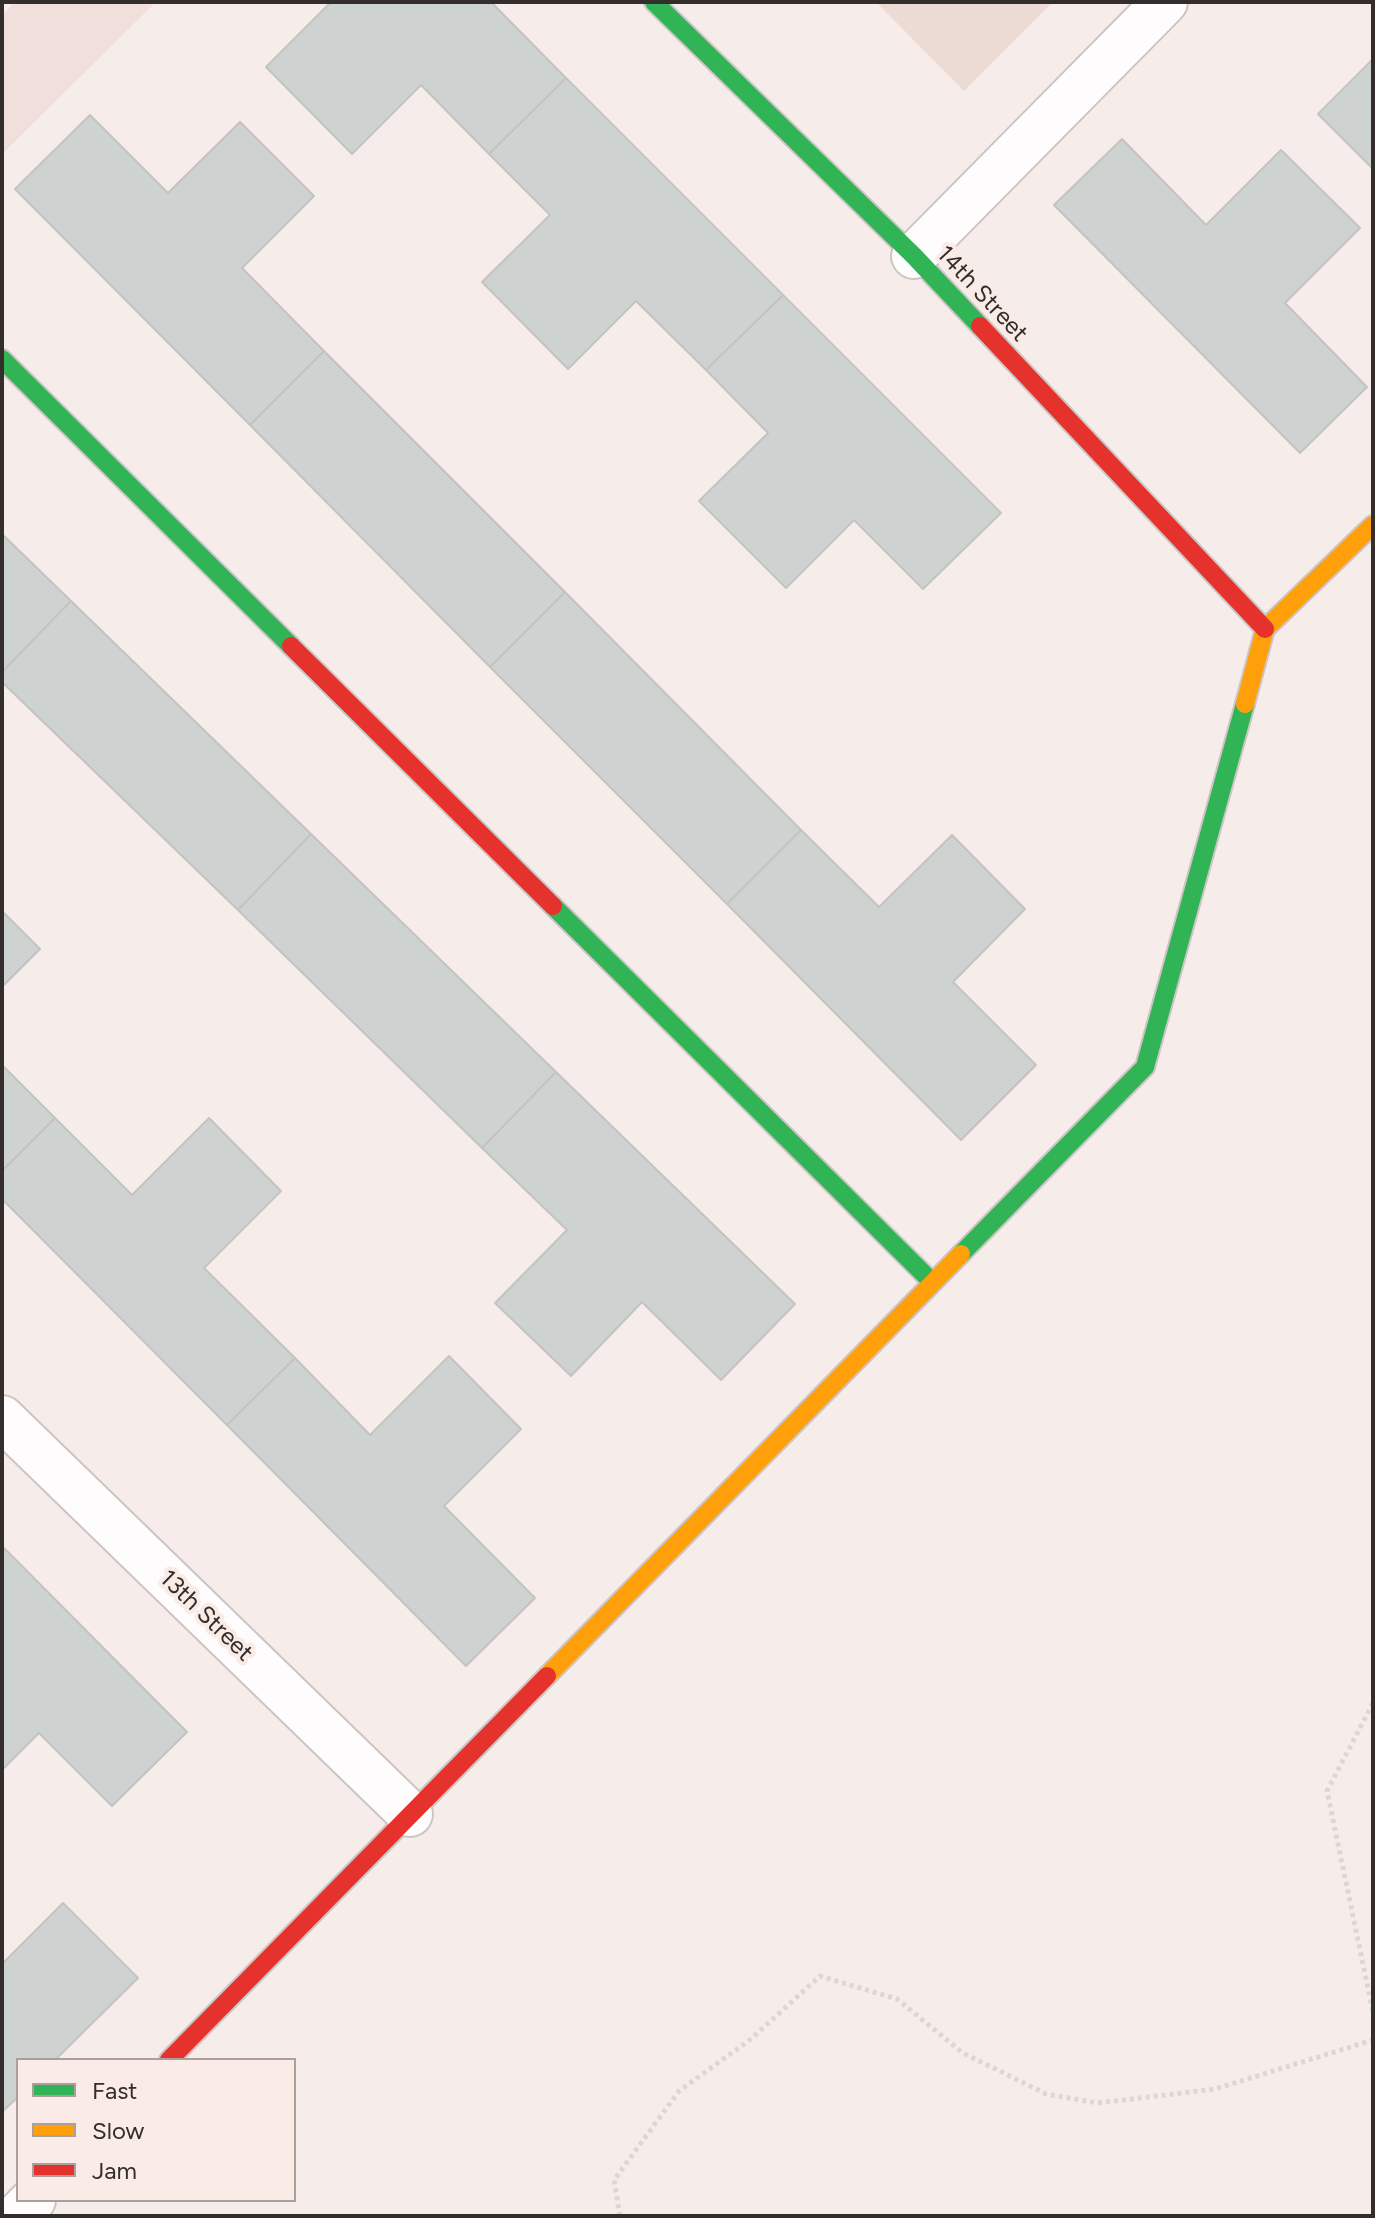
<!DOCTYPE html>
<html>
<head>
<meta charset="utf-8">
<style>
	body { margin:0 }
	#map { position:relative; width:1375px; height:2218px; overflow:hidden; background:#f6edea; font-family:Figtree,sans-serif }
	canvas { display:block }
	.frame { position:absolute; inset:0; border:4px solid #332e2c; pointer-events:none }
	.legend { position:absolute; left:16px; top:2058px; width:280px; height:144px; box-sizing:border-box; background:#faebe6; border:2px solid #aa9f9c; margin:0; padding:10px 14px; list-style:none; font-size:24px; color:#332e2c }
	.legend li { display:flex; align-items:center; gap:16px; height:40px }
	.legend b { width:40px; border:2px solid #aa9f9c }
</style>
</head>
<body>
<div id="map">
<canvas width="1375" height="2218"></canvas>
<div class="frame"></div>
<ul class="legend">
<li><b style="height:10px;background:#30b455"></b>Fast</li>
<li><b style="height:10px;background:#ff9f0a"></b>Slow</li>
<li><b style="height:10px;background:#e5322d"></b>Jam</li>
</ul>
</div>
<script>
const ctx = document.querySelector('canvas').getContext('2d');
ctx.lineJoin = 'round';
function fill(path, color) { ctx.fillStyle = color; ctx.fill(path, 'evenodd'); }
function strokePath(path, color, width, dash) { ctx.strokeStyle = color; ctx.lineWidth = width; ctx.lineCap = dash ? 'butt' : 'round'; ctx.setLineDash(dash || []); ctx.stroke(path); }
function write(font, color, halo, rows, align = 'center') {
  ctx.font = font + ' Figtree,sans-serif'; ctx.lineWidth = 8; ctx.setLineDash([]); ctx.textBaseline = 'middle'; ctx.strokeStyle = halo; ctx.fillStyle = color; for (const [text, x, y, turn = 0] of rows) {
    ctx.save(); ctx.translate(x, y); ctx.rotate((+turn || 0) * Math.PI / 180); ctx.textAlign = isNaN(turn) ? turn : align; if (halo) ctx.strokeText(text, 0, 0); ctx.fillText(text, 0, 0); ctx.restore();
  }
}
const built = new Path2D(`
	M15,2H156L2,154V15Z`);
const green = new Path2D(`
	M876,2H1053L964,91Z`);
const building = new Path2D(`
	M331,2H491L566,78L489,154L421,85L352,154L266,67Z
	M1373,59V169L1318,114Z
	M566,78L783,295L706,370L636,301L568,369L482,282L550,215L489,154Z
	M90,115L168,193L240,122L314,196L242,268L324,351L250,425L15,189Z
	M1122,139L1206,225L1281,150L1360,228L1285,303L1367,387L1300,453L1054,205Z
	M783,295L1001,513L923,589L854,520L786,588L699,501L768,433L706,370Z
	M324,351L565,592L490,667L250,425Z
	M2,534L71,601L2,672Z
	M565,592L801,830L727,904L490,667Z
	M71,601L311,834L238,910L2,682V672Z
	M801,830L879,907L952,835L1025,909L953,982L1036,1065L961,1140L727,904Z
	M311,834L556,1072L482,1148L238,910Z
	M2,911L40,949L2,987Z
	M2,1065L55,1118L2,1171Z
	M556,1072L795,1304L721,1380L642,1302L571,1376L495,1303L567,1230L482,1148Z
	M55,1118L132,1195L209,1118L281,1191L204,1268L295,1358L227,1425L2,1199V1171Z
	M449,1356L521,1429L444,1506L535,1598L466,1666L227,1425L295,1358L370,1435Z
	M2,1546L187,1732L112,1806L39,1733L2,1770Z
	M63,1903L138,1978L55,2060H18V2097L2,2112V1964Z`);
const path = new Path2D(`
	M1373,1703L1327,1791L1373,2012
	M620,2216L614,2180L679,2091L751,2039L820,1976L897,1999L963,2053L1046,2094L1098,2103L1215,2089L1373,2040`);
const street = new Path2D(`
	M914,256L1165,2
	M2,1418L410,1814
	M17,2216L33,2200`);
const fast = new Path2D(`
	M654,2L914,256L980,326
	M2,359L291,646
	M553,906L932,1282
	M961,1254L1145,1067L1245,704`);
const slow = new Path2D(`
	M1245,704L1265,629L1373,525
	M547,1676L961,1254`);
const jam = new Path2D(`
	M980,326L1265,629
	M291,646L553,906
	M169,2060L547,1676`);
const streetNames = [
	["14th Street",982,294,47],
	["13th Street",206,1616,44]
];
fill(built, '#f0dfda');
fill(green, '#ecdad5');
fill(building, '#ced3d2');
strokePath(building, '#c4c3c2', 2);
strokePath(street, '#ccc5c3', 48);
strokePath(fast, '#ccc5c3', 22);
strokePath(slow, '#ccc5c3', 22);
strokePath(jam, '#ccc5c3', 22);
strokePath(path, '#dad8d6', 5, [4, 4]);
strokePath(street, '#fefcfc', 44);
strokePath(fast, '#30b455', 18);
strokePath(slow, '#ff9f0a', 18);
strokePath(jam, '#e5322d', 18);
write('24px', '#332e2c', '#faebe6', streetNames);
</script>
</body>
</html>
